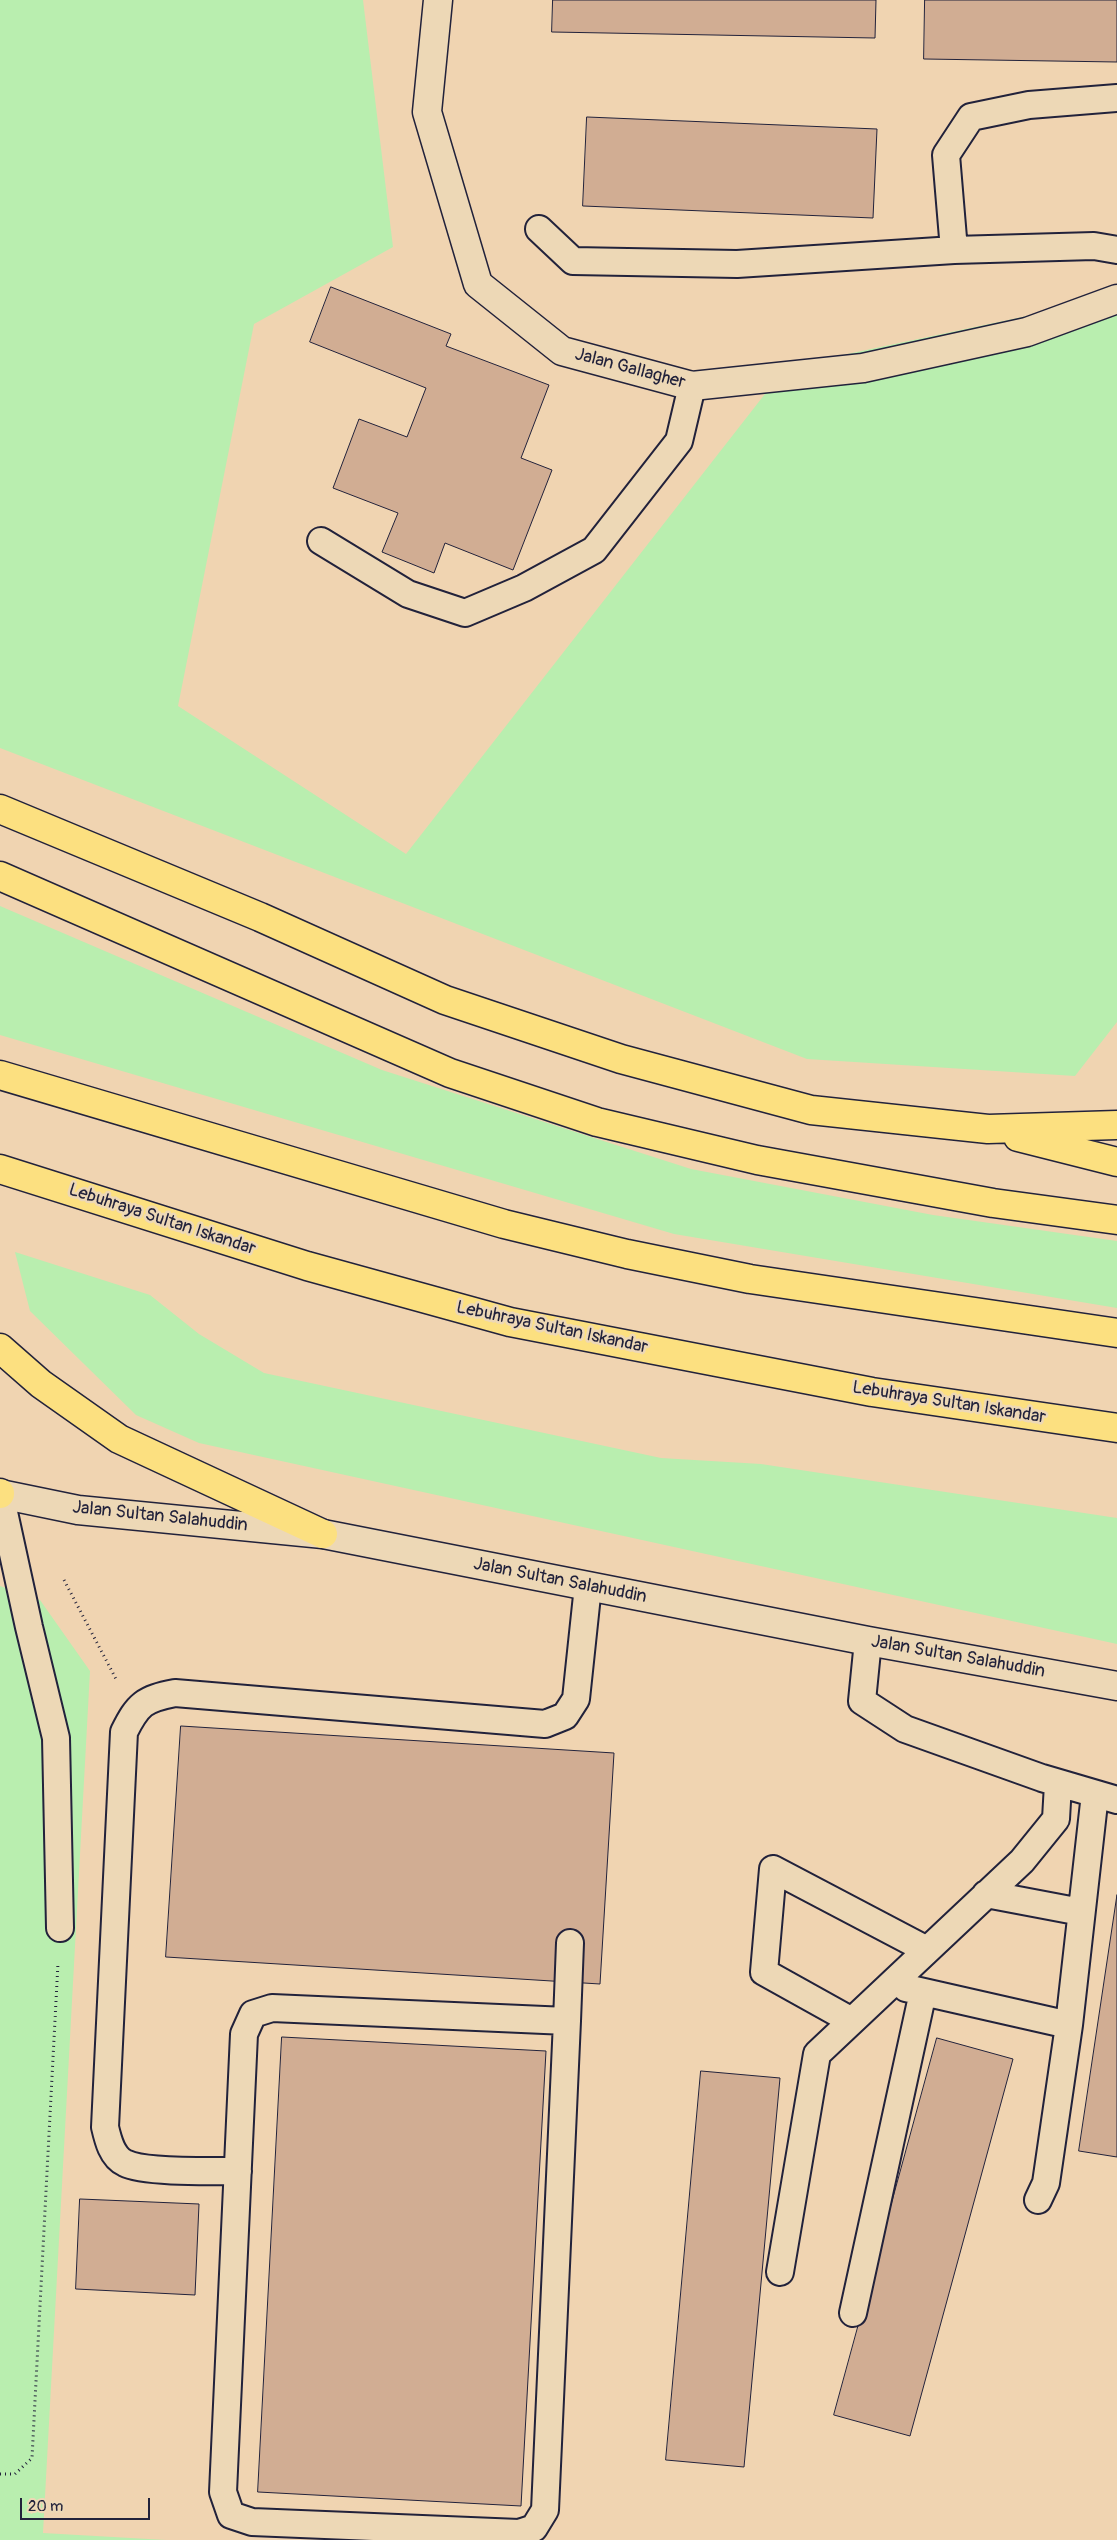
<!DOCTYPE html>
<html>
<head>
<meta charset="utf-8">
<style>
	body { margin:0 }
	#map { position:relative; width:1117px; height:2540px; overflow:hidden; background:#f0d4b1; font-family:Pangolin,sans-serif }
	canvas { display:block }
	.scale { position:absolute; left:20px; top:2498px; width:130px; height:22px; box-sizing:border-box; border:2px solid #22223b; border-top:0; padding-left:6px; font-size:15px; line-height:18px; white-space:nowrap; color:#22223b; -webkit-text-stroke:4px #edd8b6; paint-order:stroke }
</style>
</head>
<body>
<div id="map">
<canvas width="1117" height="2540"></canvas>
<div class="scale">20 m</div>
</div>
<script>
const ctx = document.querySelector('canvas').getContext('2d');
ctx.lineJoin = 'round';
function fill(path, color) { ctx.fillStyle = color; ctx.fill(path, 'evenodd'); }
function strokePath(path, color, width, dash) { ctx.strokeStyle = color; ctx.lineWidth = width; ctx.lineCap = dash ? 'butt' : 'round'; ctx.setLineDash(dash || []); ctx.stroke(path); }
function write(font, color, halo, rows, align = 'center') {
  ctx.font = font + ' Pangolin,sans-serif'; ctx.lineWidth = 5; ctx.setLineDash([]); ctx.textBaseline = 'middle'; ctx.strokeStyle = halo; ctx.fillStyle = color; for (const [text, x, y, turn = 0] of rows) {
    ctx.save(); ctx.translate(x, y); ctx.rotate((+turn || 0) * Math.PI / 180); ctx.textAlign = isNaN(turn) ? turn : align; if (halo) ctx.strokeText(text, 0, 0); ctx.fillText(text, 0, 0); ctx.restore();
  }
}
const green = new Path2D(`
	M0,0H363L393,247L254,324L178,706L406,854L786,367L1117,297V1022L1075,1076L807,1059L0,748Z
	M0,906L382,1070L691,1169L933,1215L1117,1241V1308L674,1234L0,1035Z
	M15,1252L150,1295L199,1334L264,1373L661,1458L761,1464L1117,1518V1644L199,1443L136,1415L30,1311Z
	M0,1586L40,1600L90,1671L43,2533L166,2540H0Z`);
const building = new Path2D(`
	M553,0H876L875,38L552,32Z
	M925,0H1117V62L924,59Z
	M587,117L877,129L873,218L583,206Z
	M331,287L451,334L446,346L549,385L521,458L552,470L513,570L445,543L434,573L382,552L398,513L333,488L359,419L407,437L426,388L310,342Z
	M181,1726L614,1753L600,1984L166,1957Z
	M1117,1895V2157L1079,2151Z
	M282,2037L546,2051L521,2506L258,2492Z
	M937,2038L1013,2059L910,2436L834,2415Z
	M701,2071L780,2078L744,2467L666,2460Z
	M80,2199L199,2204L195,2295L76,2289Z`);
const path = new Path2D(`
	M64,1580L116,1679
	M0,2474H15L32,2458L58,1963`);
const lane = new Path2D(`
	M539,229L573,261L737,264L954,250L1094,246L1117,250
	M954,250L946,155L971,117L1029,105L1117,98
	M321,541L408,594L465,613L524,588L594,550L679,441L692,386
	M0,1494L29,1627L56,1738L60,1928
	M868,1641L862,1701L905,1729L1042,1778L1117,1800
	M986,1894L1081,1912
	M906,1988L1069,2025
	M272,2008L567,2021L545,2510L534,2528L519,2533L252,2522L231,2515L223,2492L244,2034L253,2014Z
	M567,2021L570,1943
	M852,2021L764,1972L773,1869L927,1950
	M238,2171C214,2171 144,2173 125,2163C112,2157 108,2140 105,2127L124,1732C138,1704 144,1699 175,1693L545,1724L565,1716L576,1699L588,1586
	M1038,2200L1046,2183L1069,2025L1095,1794
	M780,2272L817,2054L1022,1861L1056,1819L1058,1784
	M853,2313L923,1992`);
const street = new Path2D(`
	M438,0L427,112L478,284L562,351L692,386L863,368L1027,332L1117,299`);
const secondary = new Path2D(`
	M0,1494L78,1510L323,1534L868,1641L1117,1686`);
const primary = new Path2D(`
	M0,809L260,917L445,1000L621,1059L811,1110L988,1129L1117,1125
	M0,876L450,1073L597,1122L757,1160L993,1203L1117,1220
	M0,1075L504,1224L627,1254L750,1279L1117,1333
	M1018,1137L1117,1162
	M0,1169L307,1266L510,1322L872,1392L1117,1428
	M0,1348L41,1384L119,1439L323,1534
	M0,1493V1494`);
const streetNames = [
	["Jalan Gallagher",630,369,15],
	["Lebuhraya Sultan Iskandar",162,1220,18],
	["Lebuhraya Sultan Iskandar",552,1328,12],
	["Lebuhraya Sultan Iskandar",949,1403,9],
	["Jalan Sultan Salahuddin",160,1517,6],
	["Jalan Sultan Salahuddin",560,1581,11],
	["Jalan Sultan Salahuddin",958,1657,10]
];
fill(green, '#b9eeaf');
fill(building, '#d1ad93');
strokePath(building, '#22223b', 1);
strokePath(lane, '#22223b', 30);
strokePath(street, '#22223b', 31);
strokePath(secondary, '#22223b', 31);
strokePath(primary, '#22223b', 31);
strokePath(path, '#22223b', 3, [1, 4]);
strokePath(lane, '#edd8b6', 26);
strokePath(street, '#edd8b6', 28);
strokePath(secondary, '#edd8b6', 28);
strokePath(primary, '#fce080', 28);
write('18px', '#22223b', '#edd8b6', streetNames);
</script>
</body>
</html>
